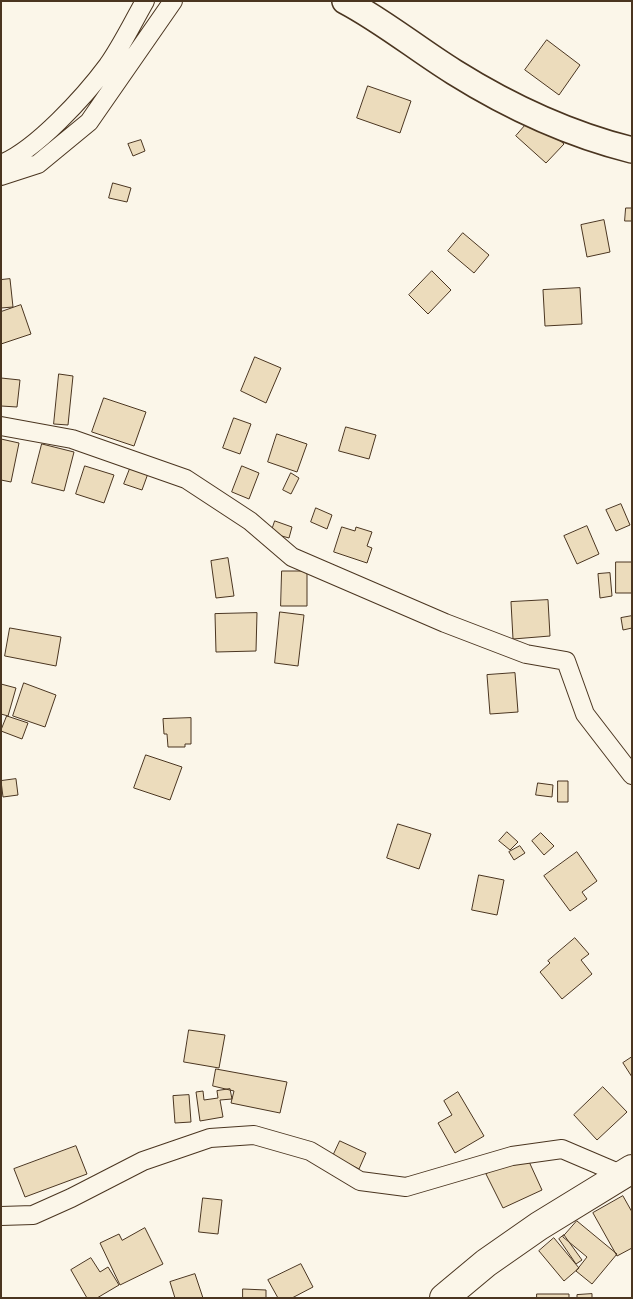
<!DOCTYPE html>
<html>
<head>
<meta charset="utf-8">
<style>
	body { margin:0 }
	#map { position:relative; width:633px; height:1299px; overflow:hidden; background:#fbf6e9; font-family:"Noto Sans",sans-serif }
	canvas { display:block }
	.frame { position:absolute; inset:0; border:2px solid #4a3520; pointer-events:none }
</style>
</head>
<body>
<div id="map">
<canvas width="633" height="1299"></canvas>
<div class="frame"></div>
</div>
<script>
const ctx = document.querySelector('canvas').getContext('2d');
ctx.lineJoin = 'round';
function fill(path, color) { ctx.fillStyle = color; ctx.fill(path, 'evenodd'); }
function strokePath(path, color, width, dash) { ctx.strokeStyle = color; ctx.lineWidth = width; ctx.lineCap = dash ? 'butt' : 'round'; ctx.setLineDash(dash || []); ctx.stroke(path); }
const building = new Path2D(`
	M547,40L580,65L559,95L525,70Z
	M368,86L411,101L400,133L357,118Z
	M529,121L544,126L564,144L546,163L516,136Z
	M141,140L145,151L133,156L128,144Z
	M113,183L131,188L127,202L109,198Z
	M626,208H632V221H625Z
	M604,220L610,252L587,257L581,225Z
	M463,233L489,255L474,273L448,251Z
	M432,271L451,290L428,314L409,295Z
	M10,279L13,307L1,308V280Z
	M580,288L582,324L545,326L543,290Z
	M21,305L31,334L1,344V312Z
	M255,357L281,368L266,403L241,391Z
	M59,374L73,376L68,425L54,424Z
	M1,378L20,380L17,407L1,406Z
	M104,398L146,412L134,446L92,432Z
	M234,418L251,424L240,454L223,448Z
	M346,427L376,435L369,459L339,451Z
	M277,434L307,444L297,472L268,462Z
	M1,439L19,443L11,482L1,480Z
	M42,444L74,452L64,491L32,483Z
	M133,461L150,468L142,490L124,484Z
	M85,466L114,475L104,503L76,494Z
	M242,466L259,473L249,499L232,492Z
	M291,473L299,478L291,494L283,490Z
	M621,504L630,525L616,531L606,510Z
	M316,508L332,515L327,529L311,522Z
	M275,521L292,527L289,538L271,533Z
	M587,526L599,554L577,564L564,536Z
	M342,527L355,531L356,527L372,532L367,546L372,548L367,563L334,552Z
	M228,558L234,596L216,598L211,561Z
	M616,562H632V593H616Z
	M282,571H307V606H281Z
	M610,573L612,596L600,598L598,574Z
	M548,600L550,636L513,639L511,602Z
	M280,612L304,615L298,666L275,663Z
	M257,613L256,651L216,652L215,614Z
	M632,616V628L623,630L621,618Z
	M10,628L61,637L56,666L5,656Z
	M515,673L518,712L490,714L487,675Z
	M24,683L56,695L45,727L13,716Z
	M1,684L16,688L8,716L1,714Z
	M7,716L28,723L22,739L1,731Z
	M191,718V744H185V747H168L167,734H164L163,719Z
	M146,755L182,767L170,800L134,788Z
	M16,779L18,795L3,797L1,781Z
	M558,781H568V802H558Z
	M538,783L553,785L552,797L536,795Z
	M398,824L431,834L419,869L387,858Z
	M507,832L518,842L510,850L499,841Z
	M541,833L554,846L544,855L532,841Z
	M520,846L525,853L514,860L509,852Z
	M577,852L597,881L582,892L587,899L570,911L544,876Z
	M479,875L504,880L497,915L472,910Z
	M575,938L589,954L581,960L592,974L562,999L540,972L550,963L548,961Z
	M189,1030L225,1035L219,1068L184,1062Z
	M632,1057V1077L623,1063Z
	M216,1069L287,1082L280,1113L231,1103L234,1091L213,1086Z
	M603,1087L627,1112L597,1140L574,1115Z
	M230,1089L232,1099L220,1100L223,1117L200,1121L196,1092L203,1091L204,1100L218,1098L217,1091Z
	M458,1092L484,1136L455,1153L438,1123L452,1115L444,1101Z
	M189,1095L191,1122L175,1123L173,1096Z
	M340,1141L366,1153L359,1169L333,1156Z
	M76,1146L87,1174L25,1197L14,1169Z
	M526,1155L542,1190L503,1208L486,1174Z
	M623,1196L632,1212V1248L617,1256L593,1213Z
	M203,1198L222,1200L218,1234L199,1232Z
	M577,1221L617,1254L592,1284L576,1271L587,1257L563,1237Z
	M145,1228L163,1264L120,1285L100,1243L119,1234L122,1240Z
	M564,1235L582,1260L576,1264L559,1239Z
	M554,1238L579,1268L564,1281L539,1251Z
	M91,1258L100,1272L108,1267L119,1285L97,1298H87L71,1270Z
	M301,1264L313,1287L292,1298H278L268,1280Z
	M195,1274L203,1298H175L170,1282Z
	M243,1289L266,1290V1298H243Z
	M537,1294H569V1298H537Z
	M592,1294V1298H577V1295Z`);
const street = new Path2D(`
	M1,164C36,150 85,96 108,65C122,45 133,22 145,1
	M1,176L38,164L89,122L173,1
	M1,426L72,439L186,479L250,521L292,557L445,623L526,654L566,661L585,714L632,775
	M1,1216L33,1215L71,1198L143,1161L210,1138L254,1135L310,1151L360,1181L406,1187L512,1156L562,1149L623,1175`);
const secondary = new Path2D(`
	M345,1C383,21 417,49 454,72C510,107 568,134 632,150`);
const primary = new Path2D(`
	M444,1298L486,1263L539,1226L632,1169`);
fill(building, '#ecdcbc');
strokePath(building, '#4a3520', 1);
strokePath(street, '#4a3520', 20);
strokePath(secondary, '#4a3520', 28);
strokePath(primary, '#4a3520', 30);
strokePath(street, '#fbf6e9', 18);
strokePath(secondary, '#fbf6e9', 25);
strokePath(primary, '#fbf6e9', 28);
</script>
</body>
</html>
